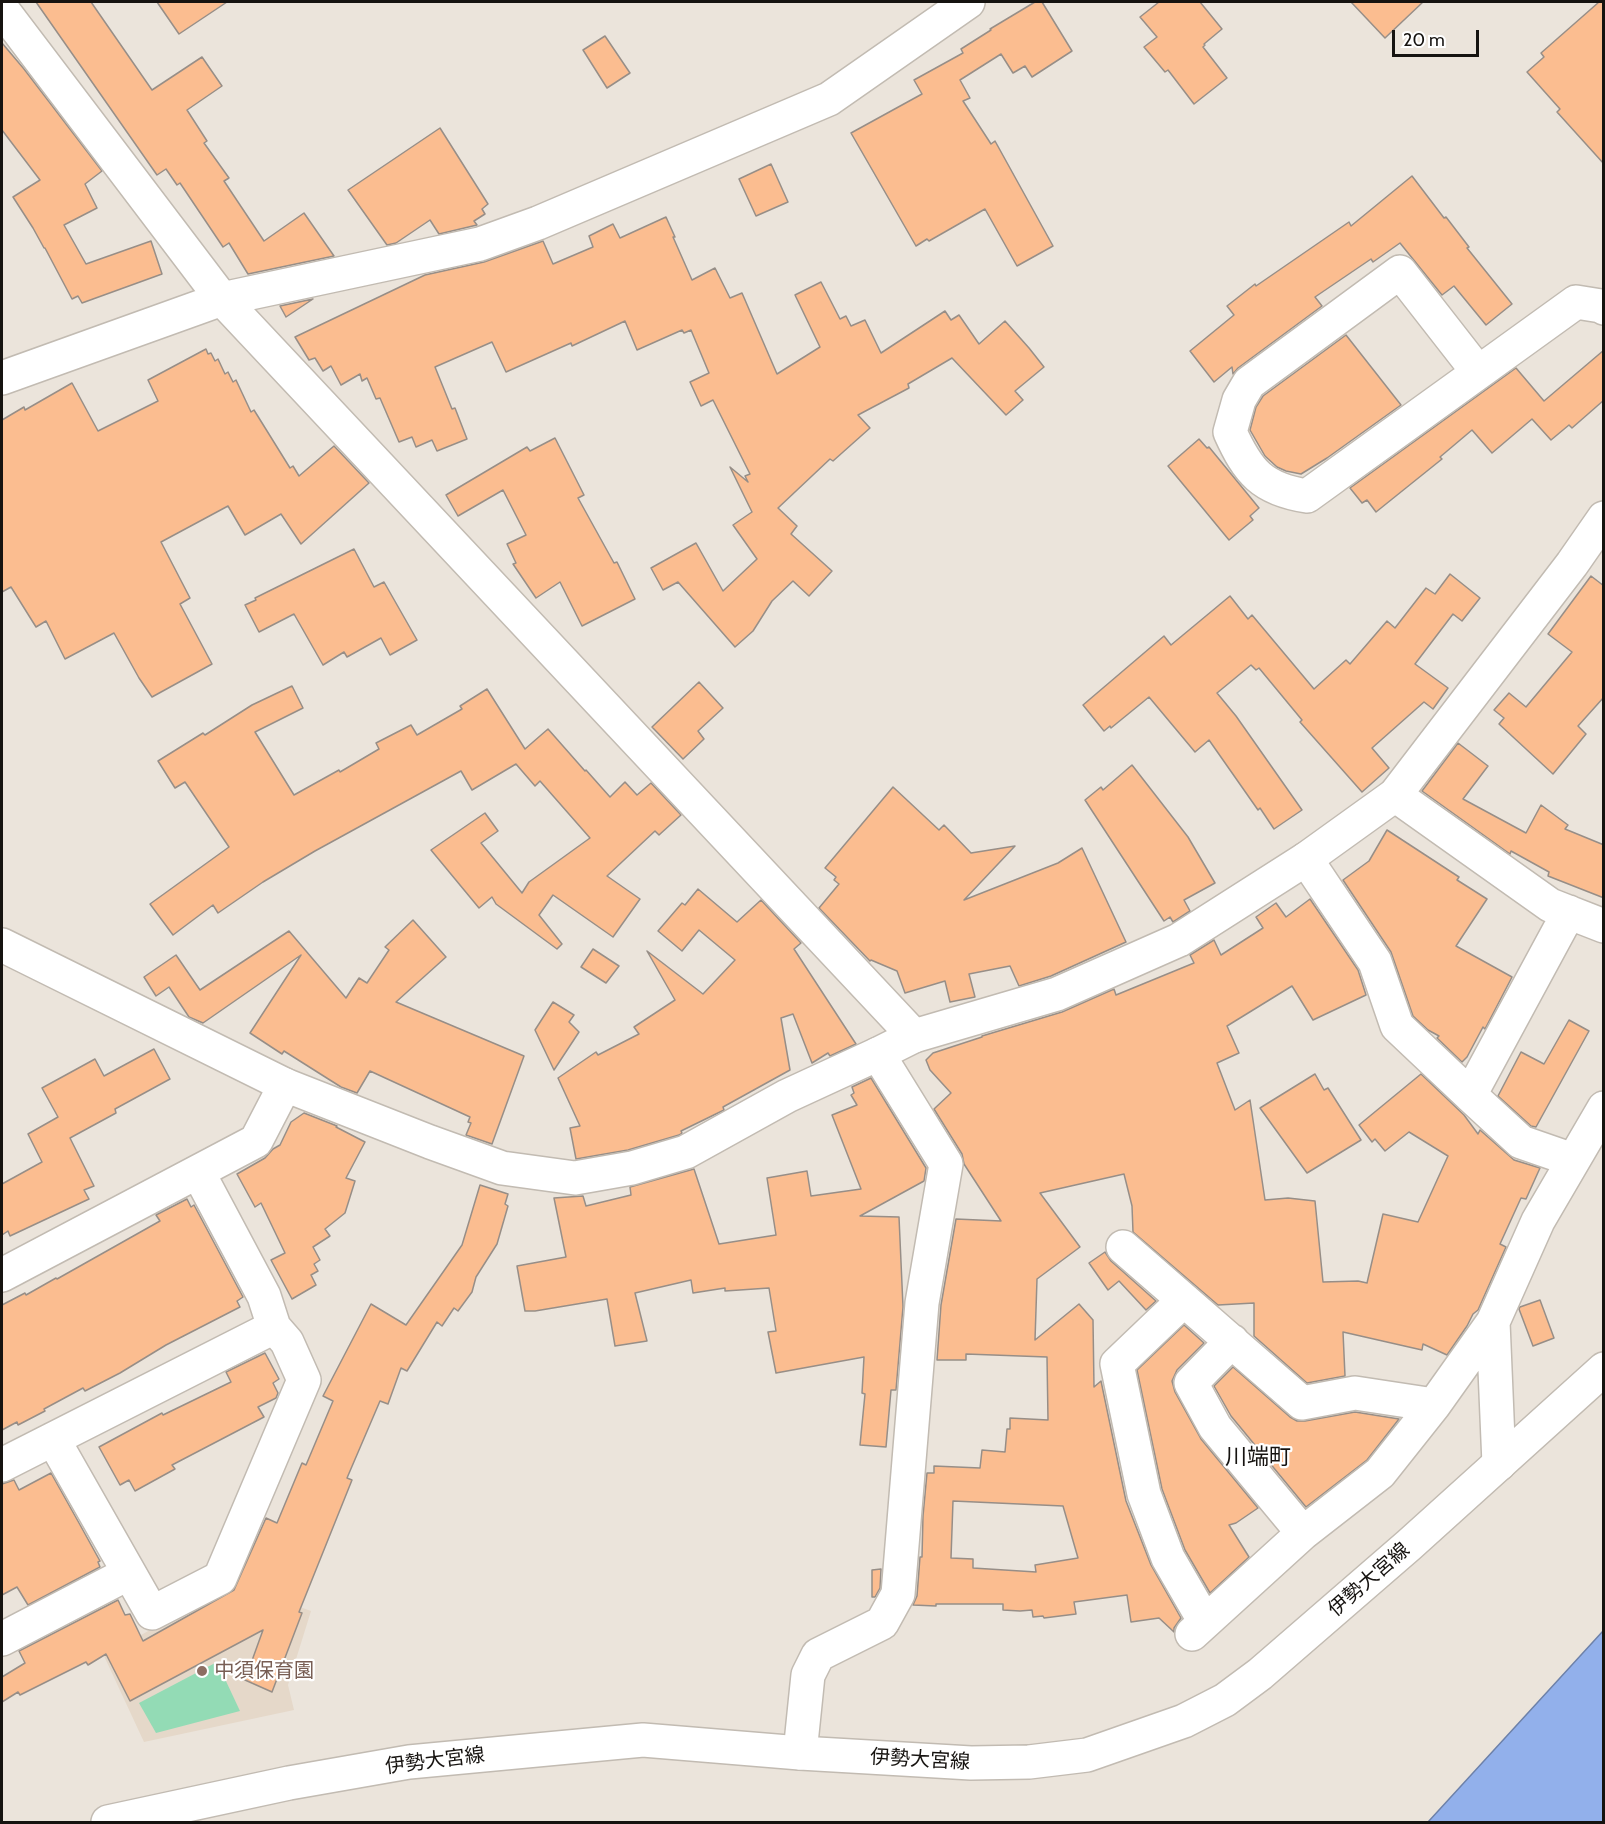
<!DOCTYPE html>
<html>
<head>
<meta charset="utf-8">
<style>
	body { margin:0 }
	#map { position:relative; width:1605px; height:1824px; overflow:hidden; background:#ebe4db; font-family:Cabin,sans-serif }
	canvas { display:block }
	.frame { position:absolute; inset:0; border:3px solid #161310; pointer-events:none }
	.scale { position:absolute; left:1392px; top:30px; width:87px; height:27px; box-sizing:border-box; border:3px solid #161310; border-top:0; padding-left:8px; font-size:18px; line-height:21px; white-space:nowrap; color:#161310; -webkit-text-stroke:4px #fff; paint-order:stroke }
</style>
</head>
<body>
<div id="map">
<canvas width="1605" height="1824"></canvas>
<div class="frame"></div>
<div class="scale">20 m</div>
</div>
<script>
const ctx = document.querySelector('canvas').getContext('2d');
ctx.lineJoin = 'round';
function fill(path, color) { ctx.fillStyle = color; ctx.fill(path, 'evenodd'); }
function strokePath(path, color, width, dash) { ctx.strokeStyle = color; ctx.lineWidth = width; ctx.lineCap = dash ? 'butt' : 'round'; ctx.setLineDash(dash || []); ctx.stroke(path); }
function write(font, color, halo, rows, align = 'center') {
  ctx.font = font + ' Cabin,"Noto Sans JP",sans-serif'; ctx.lineWidth = 4.5; ctx.setLineDash([]); ctx.textBaseline = 'middle'; ctx.strokeStyle = halo; ctx.fillStyle = color; for (const [text, x, y, turn = 0] of rows) {
    ctx.save(); ctx.translate(x, y); ctx.rotate((+turn || 0) * Math.PI / 180); ctx.textAlign = isNaN(turn) ? turn : align; if (halo) ctx.strokeText(text, 0, 0); ctx.fillText(text, 0, 0); ctx.restore();
  }
}
const built = new Path2D(`
	M233,1583L311,1611L288,1685L294,1710L144,1742L104,1656Z`);
const green = new Path2D(`
	M217,1662L240,1711L156,1733L139,1703Z`);
const water = new Path2D(`
	M1603,1631V1822H1428Z`);
const building = new Path2D(`
	M36,2H91L152,90L202,57L222,86L187,110L207,141L204,143L229,178L224,181L264,241L304,213L334,256L248,274L229,243L223,247L180,183L177,185L166,169L157,175Z
	M157,2H227L179,34Z
	M1035,2H1042L1072,51L1032,77L1025,66L1013,73L1001,54L960,80L970,98L963,101L991,144L995,141L1053,246L1017,266L985,209L929,241L927,239L916,246L851,133L922,94L914,80L963,53L961,49L991,30L990,29Z
	M1159,2H1200L1222,29L1204,44L1205,45L1203,47L1227,78L1194,104L1168,70L1165,72L1144,47L1157,37L1140,17Z
	M1351,2H1423L1385,38Z
	M1599,2H1604V164L1557,112L1560,109L1527,72L1544,57L1541,53Z
	M605,36L630,73L607,88L583,50Z
	M2,43L24,69L102,171L85,184L97,208L64,225L86,264L151,241L162,274L82,303L78,296L72,299L45,248H44L33,228L13,197L40,180L2,130Z
	M440,128L488,204L482,209L485,214L474,221L477,225L439,234L430,220L396,243L387,245L348,190Z
	M771,164L788,202L756,216L739,179Z
	M1412,176L1444,218L1446,217L1469,247L1467,248L1512,304L1486,325L1454,286L1442,295L1400,243L1373,262L1371,259L1315,297L1322,306L1238,368L1233,374L1232,367L1214,382L1190,351L1234,315L1227,306L1255,284L1256,286L1349,222L1351,226Z
	M666,217L675,237H673L692,280L715,268L730,298L742,293L777,374L820,347L795,295L821,282L840,319L846,316L851,326L865,320L881,353L945,311L951,320L959,315L979,344L1005,321L1029,348L1044,367L1015,391L1023,400L1006,415L952,358L908,384L909,388L858,415L870,428L833,461L830,459L778,508L797,526L791,534L832,571L809,596L793,581L772,601L753,631L735,647L678,582L663,590L651,568L696,543L723,591L757,559L733,525L752,512L730,467L748,482L745,476L750,474L713,400L701,406L690,382L709,373L691,330L684,333L682,330L637,350L625,321L572,346L571,343L506,372L492,342L435,367L452,409L455,408L467,439L437,451L432,440L416,447L412,437L399,442L380,398L376,399L367,378L362,381L360,374L341,385L331,366L323,371L315,358L309,360L295,337L425,275L484,262L543,241L553,264L593,247L589,236L613,224L620,238Z
	M313,299L286,317L280,306Z
	M1346,335L1401,405L1327,458L1301,474L1286,471L1277,467L1265,456L1250,430L1256,407L1263,396Z
	M206,349L208,354L211,353L215,361L218,359L225,374L228,372L233,382L236,380L251,412L254,410L290,468L293,466L299,476L334,446L369,483L301,544L281,514L245,535L228,506L161,542L190,598L180,604L212,664L152,697L139,678L114,633L65,659L46,621L36,627L11,587L2,592V420L24,407L25,410L72,383L98,431L158,401L148,380Z
	M1604,350V400L1572,428L1569,425L1551,440L1532,419L1492,453L1472,430L1440,457L1442,459L1376,512L1367,500L1362,503L1350,488L1516,368L1544,401Z
	M555,438L584,495L578,498L614,563L617,562L635,599L582,626L560,582L536,598L513,564L516,563L507,544L526,535L503,490L458,516L446,495L527,447L530,451Z
	M1199,439L1207,448L1209,447L1259,508L1250,516L1253,520L1229,540L1168,466Z
	M354,549L374,587L384,582L417,640L390,655L381,638L347,657L344,652L323,665L294,614L259,632L245,605L256,600L255,598Z
	M1450,574L1480,598L1462,621L1453,614L1415,664L1448,688L1433,709L1424,702L1372,748L1389,768L1362,792L1300,722L1302,720L1259,668L1256,670L1251,665L1217,693L1236,716L1302,810L1274,829L1260,808L1258,810L1209,740L1195,752L1149,697L1111,728L1110,726L1104,731L1083,705L1164,636L1171,645L1230,596L1248,619L1252,615L1314,689L1346,660L1350,664L1387,621L1395,628L1426,588L1435,594Z
	M1591,576L1604,586V697L1578,726L1586,734L1553,774L1499,724L1504,718L1494,710L1509,693L1526,707L1572,652L1548,634Z
	M699,682L723,708L698,731L704,739L683,759L652,727Z
	M292,686L303,708L255,732L294,795L339,770L340,772L379,749L376,743L411,725L417,735L462,709L460,706L487,689L525,749L548,729L585,771L586,770L610,797L625,782L637,795L651,783L681,815L659,835L655,831L607,876L640,899L613,937L553,895L539,915L562,944L557,949L496,904L492,897L479,908L431,850L485,813L498,831L481,843L522,893L529,882L590,838L540,781L535,786L516,764L472,790L461,771L315,851L263,882L218,913L213,905L173,935L150,904L229,847L185,782L175,788L158,761L203,733L205,735L252,705Z
	M1458,743L1488,766L1463,799L1526,833L1541,805L1568,825L1565,829L1604,845V898L1548,876L1549,872L1511,851L1510,854L1422,791Z
	M1132,765L1188,837L1215,883L1184,900L1190,911L1173,922L1170,917L1164,921L1085,800L1101,787L1103,790Z
	M893,787L939,830L944,825L971,853L1015,846L964,900L1058,863L1082,848L1126,942L1051,976L1019,986L1010,966L969,974L975,997L950,1002L945,981L905,993L897,971L871,960L870,961L819,908L839,884L834,880L836,877L825,868Z
	M1387,830L1459,877L1457,880L1487,899L1456,946L1512,977L1485,1029L1483,1027L1467,1057L1462,1062L1437,1038L1439,1036L1428,1030L1413,1016L1391,952L1343,880L1369,861Z
	M698,889L737,922L761,900L801,943L794,949L856,1044L830,1056L828,1053L812,1063L793,1014L781,1018L790,1070L723,1107L724,1110L681,1131L682,1133L679,1135L628,1150L576,1159L570,1128L580,1126L558,1078L596,1052L598,1055L639,1034L634,1027L675,1000L647,951L703,994L735,960L699,930L682,951L658,931L682,903L685,905Z
	M1310,899L1358,970L1366,995L1313,1020L1292,986L1227,1026L1239,1053L1217,1063L1235,1110L1250,1100L1265,1200L1288,1198L1315,1201L1323,1282L1358,1281L1367,1283L1383,1214L1418,1222L1448,1156L1409,1132L1385,1151L1375,1139L1372,1142L1359,1125L1421,1074L1464,1115L1478,1134L1480,1130L1514,1160L1540,1168L1526,1199L1521,1198L1500,1244L1506,1247L1478,1310L1473,1314L1467,1326L1447,1355L1423,1344L1422,1350L1343,1332L1345,1376L1307,1383L1254,1336V1303L1218,1305L1133,1232L1132,1206L1124,1174L1040,1193L1080,1247L1037,1279L1035,1340L1079,1304L1093,1320L1094,1387L1101,1381L1126,1501L1151,1565L1181,1618L1174,1628V1632L1159,1618L1131,1622L1127,1595L1074,1602L1076,1614L1044,1618L1043,1616L1033,1617L1032,1610L1020,1611L1003,1610V1604H936V1606L913,1605L917,1596L920,1557H922L923,1516L927,1473H934V1466L980,1468L982,1450L1005,1452L1007,1429H1010V1418L1048,1420L1047,1357L966,1354V1360H937L941,1305L956,1219L1001,1221L964,1164L962,1154L934,1109L951,1093L930,1070L926,1060L933,1053L982,1037V1036L1062,1012L1114,989L1116,995L1194,963L1190,955L1214,940L1221,955L1263,928L1256,917L1276,903L1286,917ZM953,1501L1063,1506L1078,1558L1035,1565L1036,1572L973,1568V1559L951,1558Z
	M413,920L446,957L396,1002L524,1056L492,1144L466,1135L471,1123L468,1122L470,1117L370,1071L357,1093L341,1087L284,1051L282,1054L250,1033L301,955L203,1023L189,1017L169,987L156,996L144,977L176,955L200,990L289,931L346,998L359,978L367,983L389,950L385,947Z
	M593,949L619,966L606,983L581,967Z
	M553,1002L574,1015L569,1022L579,1032L554,1070L535,1030Z
	M1569,1020L1589,1031L1536,1127L1531,1126L1498,1096L1521,1052L1544,1064Z
	M154,1049L170,1079L115,1109L116,1113L70,1138L94,1186L84,1190L89,1199L10,1236L8,1231L2,1235V1184L42,1162L28,1134L58,1117L42,1088L95,1059L104,1076Z
	M1315,1074L1324,1090L1328,1088L1361,1140L1307,1173L1260,1108Z
	M871,1078L926,1168L924,1181L860,1216L899,1217L903,1307L896,1390H891L886,1447L860,1445L865,1394L862,1393L864,1357L776,1373L768,1332L776,1331L769,1288L725,1291V1288L693,1293L691,1280L635,1293L647,1341L615,1346L607,1299L535,1311H525L517,1266L566,1257L554,1198L583,1196L586,1206L631,1195L630,1187L694,1169L719,1244L776,1235L767,1178L807,1171L811,1196L861,1189L832,1115L857,1105L851,1095L854,1093L852,1087Z
	M304,1113L337,1126L336,1127L365,1142L346,1178L355,1181L345,1213L325,1229L330,1236L313,1247L320,1260L314,1264L318,1271L311,1275L316,1285L292,1299L271,1260L285,1253L261,1203L255,1207L237,1174L265,1158L273,1149L280,1145L291,1122Z
	M480,1185L508,1194L505,1204L508,1206L497,1244L476,1277L472,1292L458,1311L454,1308L442,1326L437,1322L407,1371L401,1368L388,1404L380,1401L347,1478L352,1480L299,1612L302,1613L272,1692L245,1680L263,1630L130,1701L106,1654L88,1665L86,1662L20,1695L18,1692L2,1702V1677L25,1663L19,1651L118,1600L125,1615L130,1614L143,1641L234,1590L266,1518L277,1523L302,1463L306,1465L333,1401L323,1396L371,1304L406,1325L462,1245Z
	M187,1199L191,1207L194,1205L243,1297L237,1301L240,1307L166,1345L120,1373L85,1391L83,1388L44,1409L45,1411L18,1425L17,1422L2,1430V1305L25,1293L26,1295L56,1278L57,1279L160,1221L156,1215Z
	M1105,1252L1111,1261L1156,1301L1146,1310L1119,1281L1108,1290L1089,1263Z
	M1540,1300L1554,1338L1533,1346L1519,1309L1520,1307Z
	M1184,1325L1204,1343L1177,1370L1172,1381L1175,1392L1201,1439L1258,1508L1236,1523L1229,1525L1249,1557L1210,1593L1185,1550L1162,1489L1137,1370Z
	M265,1353L279,1379L273,1383L278,1393L276,1398L258,1407L264,1417L172,1465L175,1469L135,1491L129,1480L120,1485L99,1447L162,1413L163,1415L231,1382L226,1372Z
	M1233,1367L1290,1417L1297,1421H1305L1355,1412L1399,1419L1367,1460L1306,1507L1231,1416L1214,1386Z
	M51,1473L79,1523L100,1561L98,1562L100,1567L28,1605L17,1587L2,1595V1484L14,1480L19,1490Z
	M881,1569L880,1588L875,1597H872V1570Z`);
const street = new Path2D(`
	M2,9L222,299L914,1036
	M1478,372L1400,272L1249,383L1239,400L1230,432C1248,472 1262,489 1307,496L1576,302L1601,306L1604,308
	M2,378L222,299L480,244L538,223L829,99L968,2
	M1395,795L1550,905L1604,926
	M1306,859L1375,962L1397,1026L1470,1095
	M1569,912L1470,1095L1521,1142L1573,1160
	M1123,1247L1302,1403L1355,1393L1434,1405
	M2,1275L256,1141L285,1085
	M1184,1300L1117,1364L1144,1494L1168,1558L1205,1622
	M1232,1341L1191,1383L1215,1427L1303,1533
	M53,1439L152,1613L220,1578L304,1380L287,1342L274,1327L264,1296L198,1172
	M1499,1464L1493,1322L1538,1221L1604,1108
	M2,1465L274,1327
	M1192,1634L1303,1533L1380,1473L1434,1405L1493,1322
	M2,1639L129,1573
	M800,1753L808,1675L818,1655L882,1623L898,1594L922,1303L946,1164L878,1054`);
const secondary = new Path2D(`
	M2,945L285,1085L430,1142L502,1168L575,1178L632,1168L686,1152L787,1096L878,1054L914,1036L1057,994L1179,940L1306,859L1395,795L1572,564L1604,518`);
const primary = new Path2D(`
	M108,1822L289,1783L409,1762L643,1740L800,1753L971,1763L1029,1762L1087,1755L1184,1721L1225,1700L1260,1674L1409,1545L1604,1369`);
const markers = [
	[202,1671,6,"#8d6e63"]
];
const streetNames = [
	["伊勢大宮線",1369,1580,-41],
	["伊勢大宮線",920,1760,3],
	["伊勢大宮線",435,1761,-7]
];
const educationNames = [
	["中須保育園",214,1671]
];
const quarterNames = [
	["川端町",1258,1458]
];
fill(built, '#e5d8c9');
fill(green, '#93dbb5');
fill(water, '#92b0eb');
strokePath(water, '#6d81a9', 1.5);
fill(building, '#fbbd90');
strokePath(building, '#978e87', 1.5);
strokePath(street, '#c2bbb2', 36);
strokePath(secondary, '#c2bbb2', 36);
strokePath(primary, '#c2bbb2', 36);
strokePath(street, '#fff', 33);
strokePath(secondary, '#fff', 33);
strokePath(primary, '#fff', 33);
for (const [x, y, r, color] of markers) { const dot = new Path2D(); dot.arc(x, y, r, 0, 2 * Math.PI); ctx.fillStyle = color; ctx.fill(dot); strokePath(dot, '#fff', 2); }
write('20px', '#161310', '#fff', streetNames);
write('20px', '#785e54', '#fff', educationNames, 'left');
write('22px', '#161310', '#fff', quarterNames);
</script>
</body>
</html>
